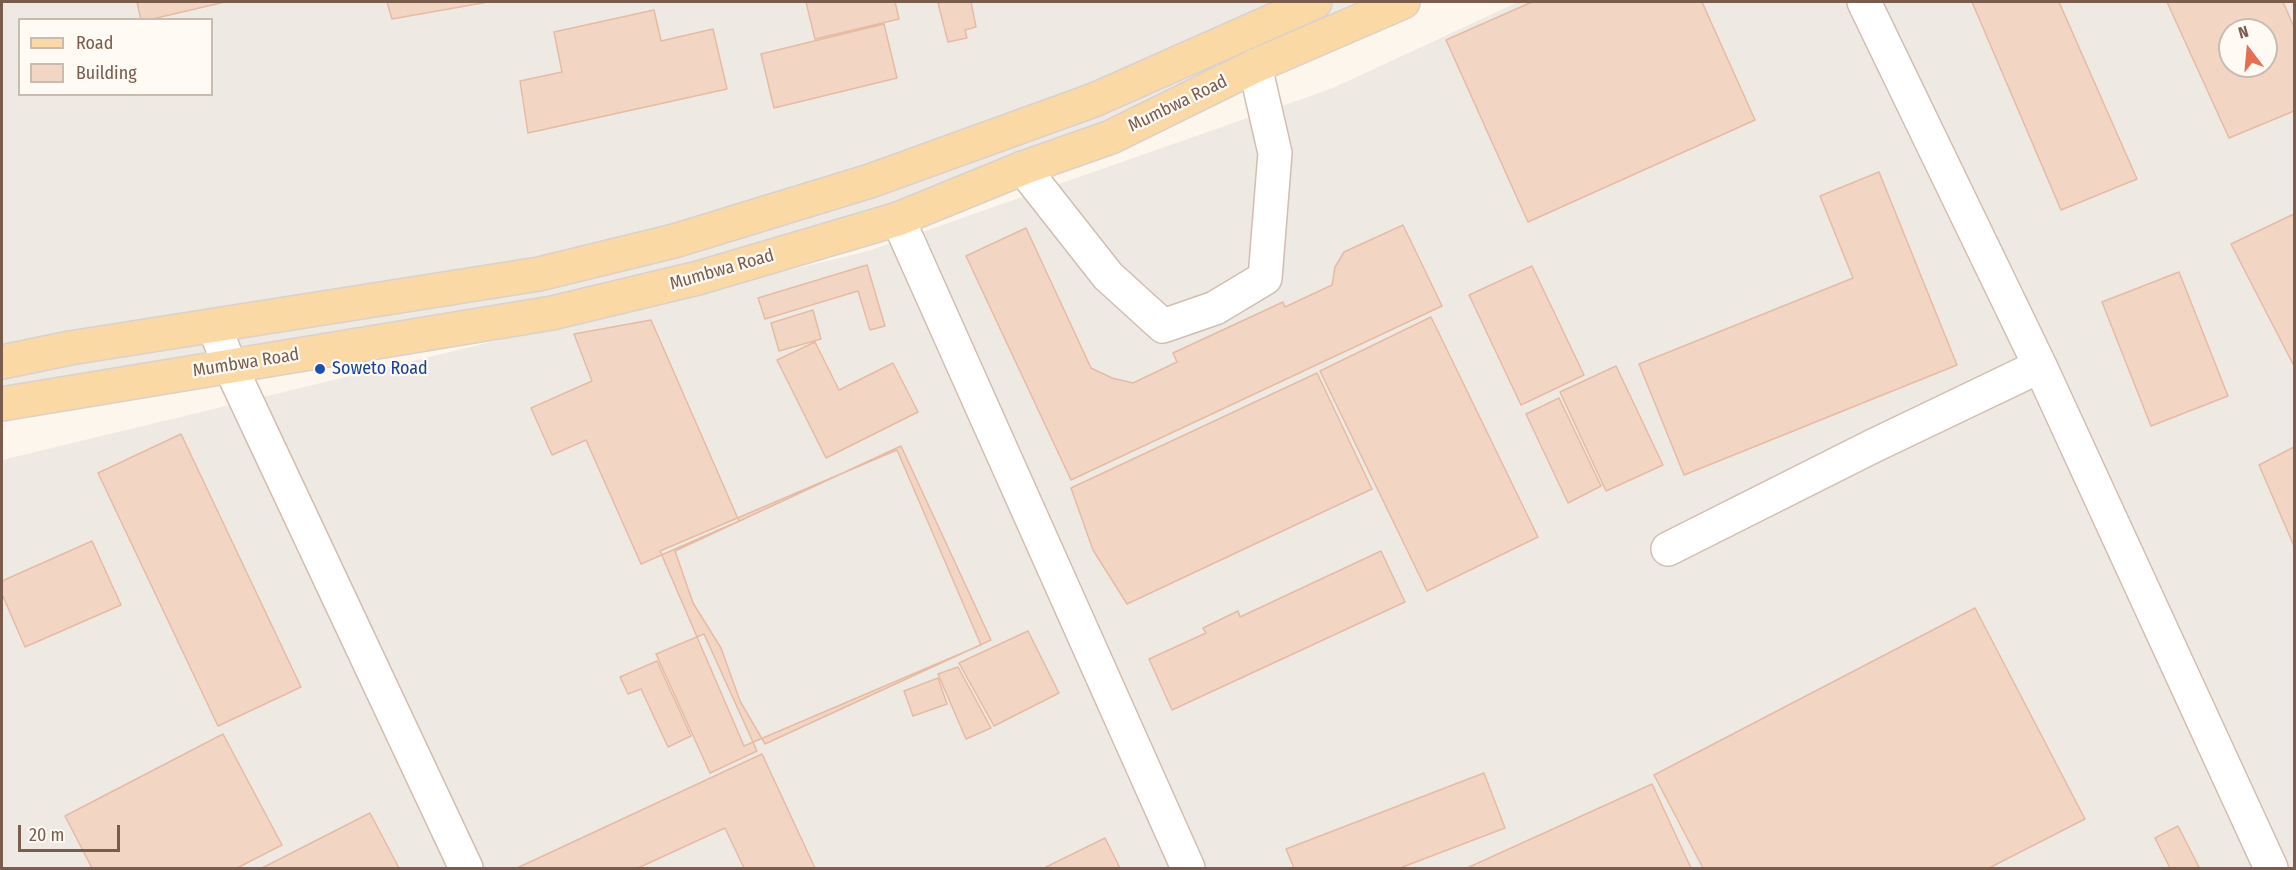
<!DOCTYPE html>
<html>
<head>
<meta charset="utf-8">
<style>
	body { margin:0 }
	#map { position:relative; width:2296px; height:870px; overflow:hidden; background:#fdf6ec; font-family:"Fira Sans Condensed",sans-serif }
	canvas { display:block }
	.frame { position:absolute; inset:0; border:3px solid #7a5c4d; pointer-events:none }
	.legend { position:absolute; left:18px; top:18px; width:195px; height:78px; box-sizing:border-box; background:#fffaf3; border:2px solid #cabbb1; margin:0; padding:8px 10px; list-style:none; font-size:18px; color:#7a5c4d }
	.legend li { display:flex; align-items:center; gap:12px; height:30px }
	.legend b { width:30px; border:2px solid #cabbb1 }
	.north { position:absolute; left:2218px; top:18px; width:60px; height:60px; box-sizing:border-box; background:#fffaf3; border:2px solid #cabbb1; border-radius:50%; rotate:344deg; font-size:16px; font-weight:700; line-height:24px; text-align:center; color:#7a5c4d }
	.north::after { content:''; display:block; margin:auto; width:21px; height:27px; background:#e76f51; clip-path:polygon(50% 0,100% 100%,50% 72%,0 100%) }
	.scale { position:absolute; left:18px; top:825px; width:102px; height:27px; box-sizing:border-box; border:3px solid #7a5c4d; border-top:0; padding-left:8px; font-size:18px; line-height:21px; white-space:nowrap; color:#7a5c4d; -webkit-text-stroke:4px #fffaf3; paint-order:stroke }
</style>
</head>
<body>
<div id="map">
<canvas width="2296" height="870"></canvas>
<div class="frame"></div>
<ul class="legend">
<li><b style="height:8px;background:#fbd9a5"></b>Road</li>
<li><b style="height:16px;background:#f3d5c3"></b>Building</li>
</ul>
<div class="north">N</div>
<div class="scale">20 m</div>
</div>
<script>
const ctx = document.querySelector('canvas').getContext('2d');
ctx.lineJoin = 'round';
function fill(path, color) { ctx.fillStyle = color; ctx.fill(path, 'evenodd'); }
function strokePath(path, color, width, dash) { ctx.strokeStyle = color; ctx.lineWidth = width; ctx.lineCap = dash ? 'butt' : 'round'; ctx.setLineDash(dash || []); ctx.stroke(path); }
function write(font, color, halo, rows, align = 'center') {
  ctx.font = font + ' "Fira Sans Condensed",sans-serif'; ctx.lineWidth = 4.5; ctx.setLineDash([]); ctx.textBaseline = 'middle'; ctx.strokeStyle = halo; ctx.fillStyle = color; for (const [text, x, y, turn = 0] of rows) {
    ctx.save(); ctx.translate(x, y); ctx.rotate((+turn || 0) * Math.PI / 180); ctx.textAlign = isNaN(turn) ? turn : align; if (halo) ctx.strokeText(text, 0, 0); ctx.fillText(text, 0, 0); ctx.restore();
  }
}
const industrial = new Path2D(`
	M2,2H1399L898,229L2,413ZM20,20H212V94H20Z
	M1518,2H2294V868H2V460L868,251L1333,88ZM2230,30H2266V66H2230Z`);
const building = new Path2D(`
	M137,2H225L148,20H141Z
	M387,2H488L392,19Z
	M806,2H895L899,19L815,39Z
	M946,2H971L976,27L965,30L967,38L948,42L938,3Z
	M1532,2H1702L1755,120L1528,222L1446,40Z
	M1972,2H2059L2137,179L2061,210Z
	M2167,2H2283L2294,27V111L2229,138ZM2230,30H2266V66H2230Z
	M654,10L661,41L713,29L727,89L528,133L520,81L562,72L554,32Z
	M884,24L897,78L774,108L761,54Z
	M1879,172L1957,365L1684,475L1639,364L1853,278L1820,196Z
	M2294,214V366L2231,244Z
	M1403,225L1442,306L1071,480L966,256L1026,228L1091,368L1112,378L1133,383L1177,362L1173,353L1283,302L1285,307L1332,285L1335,267L1344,252Z
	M867,265L885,326L870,330L858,291L765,319L758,298Z
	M1532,266L1584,375L1521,405L1469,295Z
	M2179,272L2228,396L2151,426L2102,302Z
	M813,310L821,339L779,351L771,323Z
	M1431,317L1538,537L1427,591L1320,371Z
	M651,320L739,521L641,564L586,440L552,455L531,408L592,381L574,334Z
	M815,342L839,390L893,363L918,412L826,458L777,360Z
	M1616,366L1663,465L1606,491L1560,392Z
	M1317,373L1372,489L1127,604L1093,550L1071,488Z
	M1559,398L1601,486L1568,503L1526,414Z
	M181,434L301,687L218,726L98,473Z
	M901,446L991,640L765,744L740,701L721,648L693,603L675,551Z
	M2294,447V546L2259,465Z
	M897,450L981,645L744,746L660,551Z
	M92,541L121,605L25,647L2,594V581Z
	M1381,551L1405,602L1172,710L1149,659L1206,633L1203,628L1238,611L1240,617Z
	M1975,608L2085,819L1989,868H1703L1654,775Z
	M1028,631L1059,693L994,726L959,663Z
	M704,634L757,751L710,773L656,654Z
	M657,661L691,736L668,747L641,689L628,694L620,677Z
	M958,667L991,728L966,739L938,674Z
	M938,678L947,704L913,716L904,691Z
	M223,734L282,845L237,868H92L65,816Z
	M762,754L815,868H744L725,828L638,868H517Z
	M1484,773L1505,828L1400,868H1294L1286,849Z
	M1652,784L1691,868H1467Z
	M370,813L399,868H262Z
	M2178,826L2199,867L2197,868H2170L2155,838Z
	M1105,838L1120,868H1044Z`);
const minor = new Path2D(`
	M1864,2L2040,366L2271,868
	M1023,168L1108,276L1163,326L1215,308L1265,278L1275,153L1255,66
	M898,219L1188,868
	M214,326L230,366L466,868
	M1668,549L1873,446L2040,366`);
const major = new Path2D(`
	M2,362L70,348L539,274L674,241L870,181L1094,100L1315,2
	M2,404L552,313L698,278L898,219L1023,168L1111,137L1255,66L1403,2`);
const markers = [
	[320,369,6,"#1a4fb4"]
];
const streetNames = [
	["Mumbwa Road",1178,104,-26],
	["Mumbwa Road",722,270,-16],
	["Mumbwa Road",246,363,-9]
];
const transitNames = [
	["Soweto Road",332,369]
];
fill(industrial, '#efe9e4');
fill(building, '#f3d5c3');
strokePath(building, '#e6bba3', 1.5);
strokePath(minor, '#d1beb0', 36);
strokePath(major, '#dad1cd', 36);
strokePath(minor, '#fff', 33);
strokePath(major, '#fbd9a5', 33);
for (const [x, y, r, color] of markers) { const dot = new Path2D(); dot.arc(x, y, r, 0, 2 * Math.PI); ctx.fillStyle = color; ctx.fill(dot); strokePath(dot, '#fffaf3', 2); }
write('18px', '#7a5c4d', '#fffaf3', streetNames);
write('18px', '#164399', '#fffaf3', transitNames, 'left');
</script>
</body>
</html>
